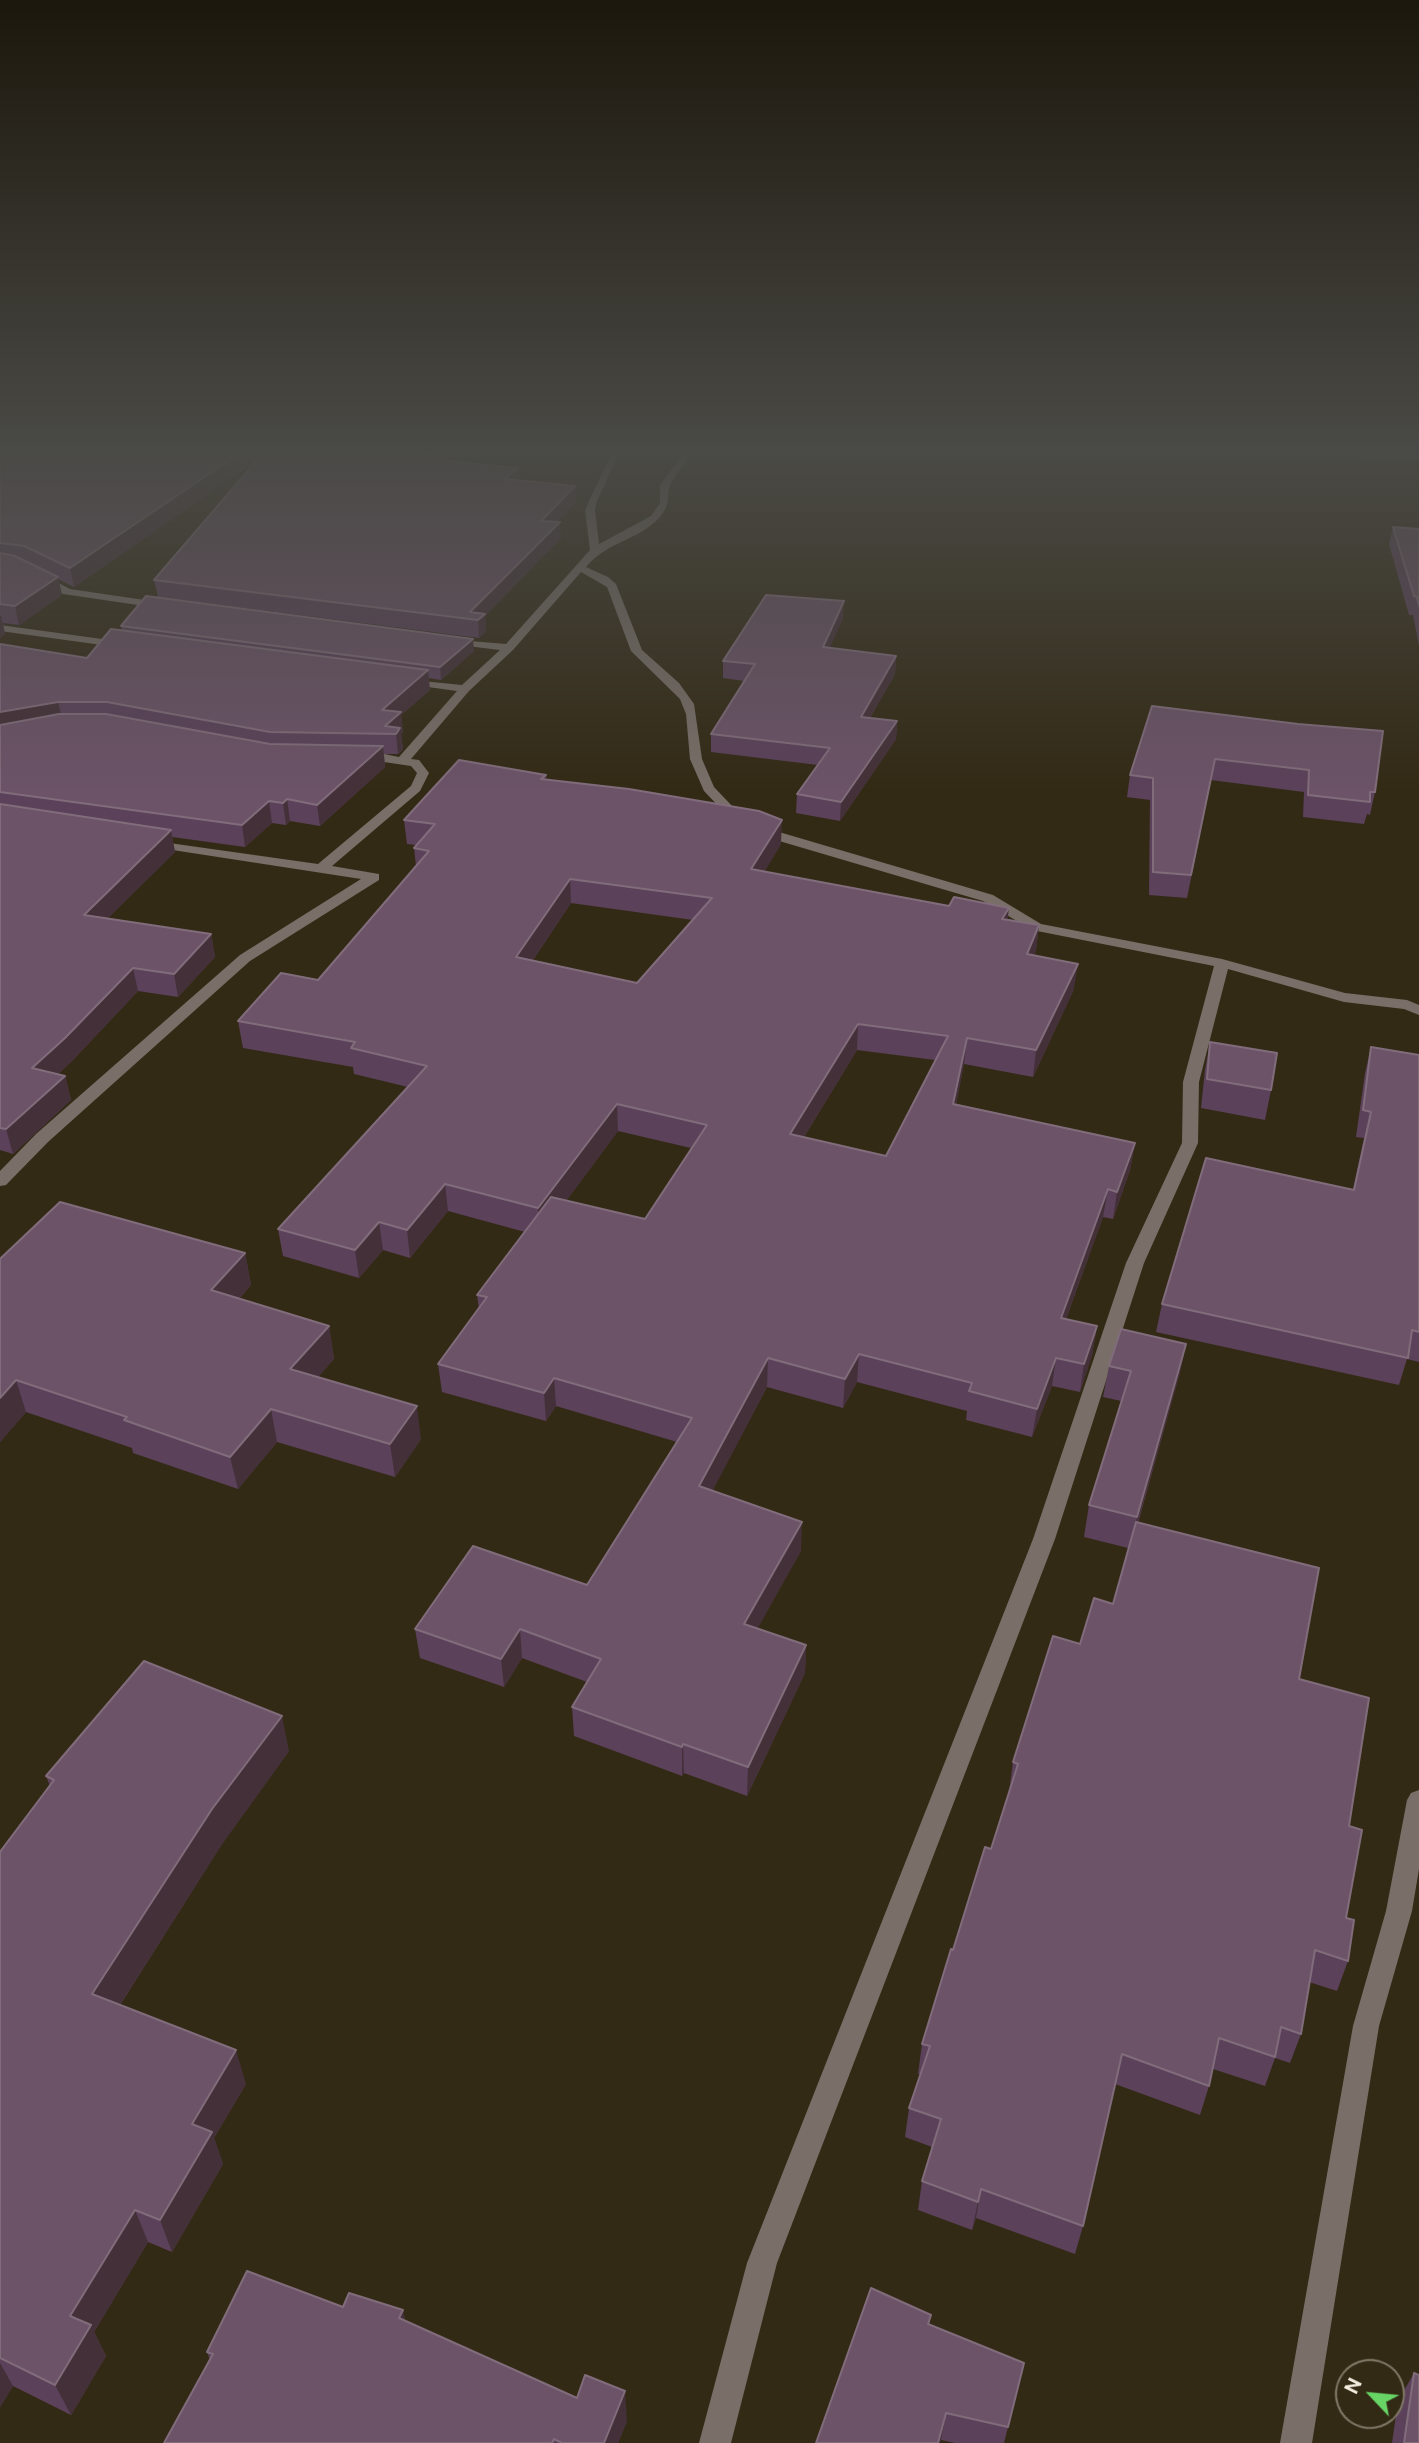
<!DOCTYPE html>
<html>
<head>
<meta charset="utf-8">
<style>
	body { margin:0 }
	#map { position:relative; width:1419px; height:2443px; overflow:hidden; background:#332a15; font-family:"Public Sans",sans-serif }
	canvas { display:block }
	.north { position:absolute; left:1335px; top:2359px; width:70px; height:70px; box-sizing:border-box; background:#332a15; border:2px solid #7f7866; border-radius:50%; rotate:296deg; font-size:19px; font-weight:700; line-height:28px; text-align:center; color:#f2eddf }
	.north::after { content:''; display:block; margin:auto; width:24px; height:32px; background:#67d465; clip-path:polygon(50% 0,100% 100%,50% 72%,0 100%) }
</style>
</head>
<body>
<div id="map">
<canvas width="1419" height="2443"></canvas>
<div class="north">N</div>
</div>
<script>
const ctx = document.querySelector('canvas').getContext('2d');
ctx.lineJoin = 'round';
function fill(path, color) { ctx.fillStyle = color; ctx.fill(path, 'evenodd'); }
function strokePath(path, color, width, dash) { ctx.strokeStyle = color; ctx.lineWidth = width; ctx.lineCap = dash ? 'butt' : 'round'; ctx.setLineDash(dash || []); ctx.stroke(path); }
const minor = new Path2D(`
	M612,452H620L597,501L595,510L599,544L651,516L660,503V485L685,452H694C687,462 677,472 671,483C665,496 673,502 659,518C639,540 608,541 586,567L608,577L616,584L642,650L679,683L694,704L702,759L714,787L734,808L762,825L779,832L993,895L1041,924L1222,959L1345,993L1407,1000L1419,1005V1015L1404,1009L1344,1002L1228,969L1199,1082L1198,1143L1144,1263L1055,1539L777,2263L731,2443H699L747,2263L1033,1539L1126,1263L1182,1143L1183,1082L1214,966L1032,930L983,901L769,838L725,813L704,791L690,759L686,714L680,699L631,651L607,587L581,572L513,650L469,691L411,759L419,760L429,773L420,791L332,866L379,874V880L250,961L48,1142L6,1185L0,1186V1171L36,1134L240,955L361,879L153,847L146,843L148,840L318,864L411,786L417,773L411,766L384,762L359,763V757L384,754L399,757L457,691L406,684L400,681L402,679L462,685L500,650L450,644L444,641L446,639L506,644L590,550L585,510Z
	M0,562L27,567L70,589L165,603L170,606L165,609L63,594L20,572L0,568Z
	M0,625L124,642L130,645L124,648L0,631Z
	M1419,1790V1869L1412,1911L1379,2026L1312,2443H1280L1353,2026L1386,1911L1407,1800L1411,1793Z`);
const wall = new Path2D(`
	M0,452L449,461L518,468L519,481L575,486L576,502L557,522L561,538L485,616L486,631L479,638L158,597L154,580L253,465L237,474L74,587L58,579L62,595L19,625L3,623L5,634L0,638Z
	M1356,452H1419V459H1361Z
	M1393,527L1419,529V646L1413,615H1409L1389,544Z
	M843,618L829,648L896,656L895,674L870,718L897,721L896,739L840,821L796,813L797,794L818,765L711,752V734L744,681L723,678V661Z
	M121,626L474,651L441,680L428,678L430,690L401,715L403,733L401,734L403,749L398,754H384L385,767L320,826L290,821L286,825L272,823L245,847L172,837L175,852L108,918L211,934L215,957L178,997L138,991L71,1062L58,1074L65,1076L71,1100L13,1154L0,1150V644L87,658L122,631Z
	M1152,706L1375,792L1370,815L1367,814L1364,824L1303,817L1304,792L1211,780L1187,898L1149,895L1150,800L1127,797L1130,775Z
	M546,775V780L781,844L764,872L1039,925L1036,950L1034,955L1074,989L1033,1077L964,1064L956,1104L1135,1143L1130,1170L1113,1219L1103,1217L1066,1319L1097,1326L1092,1355L1080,1392L1052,1386L1032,1437L966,1420L967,1411L857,1382L843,1408L767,1387L712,1491L801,1551L757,1628L806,1645L805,1673L747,1796L684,1773L682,1776L574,1736L572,1707L587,1682L522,1658L504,1687L420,1658L415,1629L587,1585L677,1442L556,1406L546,1421L442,1392L438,1364L479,1309L477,1295L525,1232L448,1211L410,1258L383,1250L359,1278L283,1256L278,1229L408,1087L354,1074L353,1067L243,1048L238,1021L318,980L416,866L414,848L416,845L407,844L404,820ZM571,903L693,920L637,983L533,960ZM857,1050L935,1060L886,1156L804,1137ZM618,1131L691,1148L645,1219L566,1201Z
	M1210,1042L1271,1090L1265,1120L1201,1108L1205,1070Z
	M1371,1047L1419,1055V1362L1407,1359L1399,1385L1156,1332L1162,1304L1353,1189L1364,1138L1356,1137L1365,1073Z
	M245,1253L251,1285L239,1299L329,1326L334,1359L318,1377L421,1439L395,1477L277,1442L238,1489L133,1453L132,1448L26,1412L0,1442V1259Z
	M1186,1344L1179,1376L1138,1523L1299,1679L1349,1826L1346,1918L1348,1961L1337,1991L1309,1982L1301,2034L1290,2063L1275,2058L1265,2086L1213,2069L1209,2086L1200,2115L1115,2084L1083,2226L1075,2254L976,2218L972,2230L918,2210L922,2181L932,2147L905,2137L909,2108L920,2074H918L922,2044L953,1950L991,1849L1009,1793L1013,1762L1080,1644L1113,1604L1128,1548L1084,1537L1089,1505L1121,1401L1103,1397L1109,1366Z
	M289,1751L222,1844L120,2005L246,2084L214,2138L223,2164L172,2252L148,2242L94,2332L106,2356L71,2415L13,2386L0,2407V1852L50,1786L46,1776Z
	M343,2307L405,2321L627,2421L618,2443H164L210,2360L207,2352Z
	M931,2315L929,2324L1024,2363L1004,2443H955L941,2440L816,2443Z
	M1414,2373L1419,2443H1392L1398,2401Z`);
const shadedWall = new Path2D(`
	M243,452H276L237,474L74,587L70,568L234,457Z
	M518,468L519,483L505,479Z
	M575,486L576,502L542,537L541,521Z
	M560,522L561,538L485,616L486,631L479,638L478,620L470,612Z
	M58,577L62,595L19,625L15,606Z
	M844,601L843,618L822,665L823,647Z
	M1,615L5,634L0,638V616Z
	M473,639L474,651L441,680L440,667Z
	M896,656L895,674L860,735L861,717Z
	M428,670L430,690L401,715L403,733L401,734L403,749L398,754L396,734L386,729L382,710Z
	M58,702L63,722L0,734V712Z
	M897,721L896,739L840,821L841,802Z
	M383,746L385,767L320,826L317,805Z
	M287,799L290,821L286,825L283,803Z
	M269,801L272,823L245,847L242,825Z
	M782,820L781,844L751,894V869Z
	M171,830L175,852L89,937L84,915Z
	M570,879L571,903L518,982L516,957Z
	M1009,908L1006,933L1002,919Z
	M1039,925L1036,950L1024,979L1027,954Z
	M211,934L215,957L178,997L174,974Z
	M1078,964L1074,989L1033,1077L1036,1050Z
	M133,968L138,991L71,1062L38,1092L32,1068Z
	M858,1024L857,1050L789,1161L790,1134Z
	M967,1038L964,1064L951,1131L953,1104Z
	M65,1076L71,1100L13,1154L6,1129Z
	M617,1104L618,1131L540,1236L538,1208Z
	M1135,1143L1130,1170L1113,1219L1117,1192Z
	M445,1184L448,1211L410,1258L407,1230Z
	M1108,1189L1103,1217L1056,1346L1061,1318Z
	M379,1222L383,1250L359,1278L355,1250Z
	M245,1253L251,1285L218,1322L211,1290Z
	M329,1326L334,1359L296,1402L290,1369Z
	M1097,1326L1092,1355L1080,1392L1084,1364Z
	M1186,1344L1179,1376L1130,1549L1137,1517Z
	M859,1354L857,1382L843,1408L845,1379Z
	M768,1358L767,1387L700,1515L699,1486Z
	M1056,1358L1052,1386L1032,1437L1037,1409Z
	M554,1378L556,1406L546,1421L544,1393Z
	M16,1380L26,1412L0,1442V1398Z
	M417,1406L421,1439L395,1477L390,1444Z
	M271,1409L277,1442L238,1489L230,1457Z
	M802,1522L801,1551L744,1653V1624Z
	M520,1629L522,1658L504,1687L501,1659Z
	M806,1645L805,1673L747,1796L748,1767Z
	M282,1716L289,1751L222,1844L105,2028L92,1994L212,1809Z
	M683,1744L684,1773L682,1776V1747Z
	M236,2050L246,2084L214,2138L223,2164L172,2252L160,2220L192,2124Z
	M981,2189L976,2218L972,2230L978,2202Z
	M135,2210L148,2242L94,2332L106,2356L71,2415L55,2385L70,2316Z
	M403,2310L410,2341L399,2318Z
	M0,2363L13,2386L0,2407Z
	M625,2391L627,2421L618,2443H604Z
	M946,2413L941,2440L940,2443H938Z`);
const building = new Path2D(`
	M0,452H243L234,457L70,568L24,546L0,543Z
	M264,452H407L449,457L445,461L518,468L505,479L575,486L541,521L560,522L470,612L485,614L478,620L154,580Z
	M1393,527L1419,529V606L1417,597L1414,596Z
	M0,553L15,556L58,577L15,606L0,604Z
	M766,595L844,601L823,647L896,656L861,717L897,721L841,802L797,794L830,748L711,734L755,664L723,661Z
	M146,596L473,639L440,667L121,626Z
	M111,629L428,670L382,710L401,712L385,726L400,728L396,734L270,732L107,702H58L0,712V644L87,658Z
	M1152,706L1298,724L1383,731L1375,792H1370V802L1308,795L1309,770L1215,759L1191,875L1153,872V778L1130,775Z
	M59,714H106L270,744L383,746L317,805L287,799L283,803L269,801L242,825L0,792V725Z
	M459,760L546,775L541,779L629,789L759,811L782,820L751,869L949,906L954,897L1009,908L1002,919L1039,925L1027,954L1078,964L1036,1050L967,1038L953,1104L1135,1143L1117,1192L1108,1189L1061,1318L1097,1326L1084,1364L1056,1358L1037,1409L969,1391L972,1383L859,1354L845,1379L768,1358L699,1486L802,1522L744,1624L806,1645L748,1767L683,1744L682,1747L572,1707L601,1659L520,1629L501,1659L415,1629L473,1546L587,1585L692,1418L554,1378L544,1393L438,1364L487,1297L477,1295L551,1197L645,1219L707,1125L617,1104L538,1208L445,1184L407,1230L379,1222L355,1250L278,1229L427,1066L351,1048L355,1042L238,1021L281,973L318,980L429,851L414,848L435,824L404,820ZM570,879L712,898L637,983L516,957ZM858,1024L948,1036L886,1156L790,1134Z
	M0,804L171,830L84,915L211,934L174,974L133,968L65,1038L32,1068L65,1076L6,1129L0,1128Z
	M1210,1042L1277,1053L1271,1090L1207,1079Z
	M1371,1047L1419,1055V1332L1412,1330L1408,1358L1162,1304L1206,1158L1354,1190L1371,1112L1363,1110Z
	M60,1202L245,1253L211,1290L329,1326L290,1369L417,1406L390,1444L271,1409L230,1457L124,1420L127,1417L16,1380L0,1398V1259Z
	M1121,1329L1186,1344L1137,1517L1089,1505L1131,1371L1109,1366Z
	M1136,1522L1319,1568L1299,1679L1369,1698L1349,1826L1362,1830L1346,1918L1354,1920L1348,1961L1315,1950L1301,2034L1281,2027L1275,2057L1219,2038L1209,2086L1122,2054L1083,2226L981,2189L978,2202L922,2181L941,2119L909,2108L930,2046L922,2044L951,1949L953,1950L985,1847L991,1849L1018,1764L1013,1762L1053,1636L1080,1644L1094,1598L1113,1604Z
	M144,1661L282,1716L212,1809L92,1994L236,2050L192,2124L212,2132L160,2220L135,2210L70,2316L91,2325L55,2385L0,2358V1852L54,1780L46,1776Z
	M247,2271L343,2307L349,2293L403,2310L399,2318L577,2398L585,2375L625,2391L604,2443H562L554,2439L552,2443H164L213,2354L207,2352Z
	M871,2288L931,2315L928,2324L1024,2363L1008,2427L946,2413L938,2443H816Z
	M1414,2373L1419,2375V2443H1404Z`);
fill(minor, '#796f68');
fill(wall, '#5b415a');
fill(shadedWall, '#443038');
fill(building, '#6c5368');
strokePath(building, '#816c7b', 2);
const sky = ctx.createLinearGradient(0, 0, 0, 794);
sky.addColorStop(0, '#1c170c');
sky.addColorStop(0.57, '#4a4a46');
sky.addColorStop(1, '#4a4a4600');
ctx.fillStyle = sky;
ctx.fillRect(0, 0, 1419, 794);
</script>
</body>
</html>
